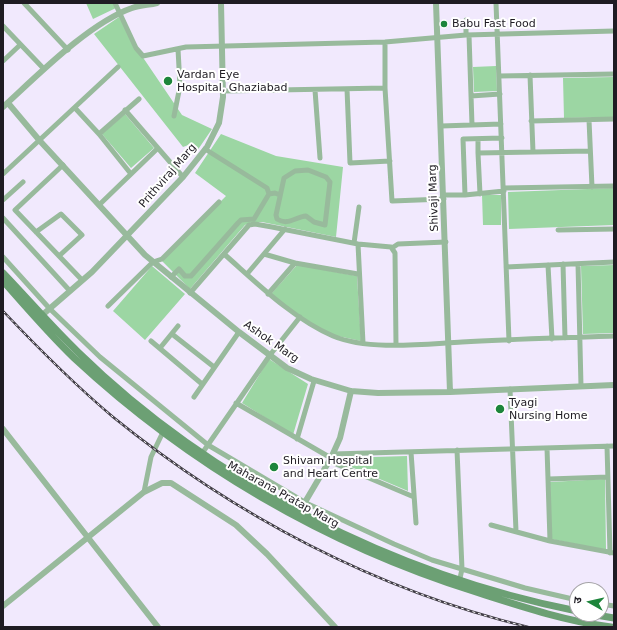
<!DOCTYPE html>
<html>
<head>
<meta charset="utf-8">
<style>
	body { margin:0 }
	#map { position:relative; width:617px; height:630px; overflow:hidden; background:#f1e9fd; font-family:"DejaVu Sans","Noto Sans Devanagari",sans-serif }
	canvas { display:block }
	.frame { position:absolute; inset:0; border:4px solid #1f1c23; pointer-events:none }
	.north { position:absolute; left:569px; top:582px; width:40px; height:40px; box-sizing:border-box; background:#fff; border:1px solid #a5a4a7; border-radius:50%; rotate:278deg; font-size:11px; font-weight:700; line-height:16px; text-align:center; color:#1f1c23 }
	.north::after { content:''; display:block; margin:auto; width:14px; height:18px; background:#1d853b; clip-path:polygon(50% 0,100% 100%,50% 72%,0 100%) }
</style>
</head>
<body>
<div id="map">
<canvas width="617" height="630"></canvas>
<div class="frame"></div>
<div class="north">उ</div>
</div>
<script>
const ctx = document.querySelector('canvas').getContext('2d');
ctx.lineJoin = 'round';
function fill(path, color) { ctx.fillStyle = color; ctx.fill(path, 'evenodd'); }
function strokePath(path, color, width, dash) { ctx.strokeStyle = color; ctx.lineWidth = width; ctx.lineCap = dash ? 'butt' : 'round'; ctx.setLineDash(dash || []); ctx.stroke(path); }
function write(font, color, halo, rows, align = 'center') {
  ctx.font = font + ' "DejaVu Sans",sans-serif'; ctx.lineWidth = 4; ctx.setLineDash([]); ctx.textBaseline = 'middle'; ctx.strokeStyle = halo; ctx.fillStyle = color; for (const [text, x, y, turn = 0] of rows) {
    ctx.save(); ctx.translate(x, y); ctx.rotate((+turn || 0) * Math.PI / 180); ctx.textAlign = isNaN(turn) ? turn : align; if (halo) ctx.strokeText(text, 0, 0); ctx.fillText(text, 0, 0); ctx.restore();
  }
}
const green = new Path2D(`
	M86,3H113L116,8L93,19Z
	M119,17L144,59L182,115L212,129L197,151L191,144L183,147L94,34Z
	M496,66L497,91L474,92L473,67Z
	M614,77V117L564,118L563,78Z
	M125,114L154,148L131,168L102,134Z
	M221,134L276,156L343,167L336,237L262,222H252L245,225L190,289L162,261L226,196L195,173Z
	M614,188V225L509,229L508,192Z
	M482,195H501V225H483Z
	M297,265L357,276L361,341L333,335L298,316L271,294Z
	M614,265V333L583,334L581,266Z
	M152,266L185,294L145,340L113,311Z
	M269,359L308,384L293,435L242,403Z
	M407,456L408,491L337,461L340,458Z
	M605,479L606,550L551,539L550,482Z`);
const minor = new Path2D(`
	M24,3L68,50
	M115,3L136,48L143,56L186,47L385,42L466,35L614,31
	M496,3L509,341
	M3,26L44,69
	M466,35V20
	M469,35L472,125
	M385,42V88L392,201L444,199
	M3,61L20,45
	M530,75L533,152
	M499,76L614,74
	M347,89L350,163L390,161
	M315,90L320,158
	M224,91L385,88
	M471,96L500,94
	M75,108L99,134L131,174
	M125,110L183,177
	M174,116L180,86L178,49
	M589,120L592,187
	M531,121L614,119
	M441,126L501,124
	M99,134L139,99
	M478,139V153
	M205,149L267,188L269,194L275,193L280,195
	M63,165L15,210L82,280
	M308,170L326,177L330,182L325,225L314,222L306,216C295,217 288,226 277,219L276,215L284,178L295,171Z
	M3,174L118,67
	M504,188L614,186
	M480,194L478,153L590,151
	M444,195H465L504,191
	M465,195L463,139L502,138
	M3,200L23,182
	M99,205L158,148
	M3,218L70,291
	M558,230L614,229
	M36,232L61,214L82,235L59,256
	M354,243L359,207
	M358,244L363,343
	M392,248L398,244L446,242
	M224,254C256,282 293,319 333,336C369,351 424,344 462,342C513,339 564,338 614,336
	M264,254L295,263
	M3,257L50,309L100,357L208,445L306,503L394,544L432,560L462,569L525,588L577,600
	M563,264L565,338
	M578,264L581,386
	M548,265L552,339
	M506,267L614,262
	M247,274L285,229
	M171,277L179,269L185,276H191L238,223L241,220L254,219L269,194
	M190,293L249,225L255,224L272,227L358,244L391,247L395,253L396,345
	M268,294L295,263L358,274
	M108,306L153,262L162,259L219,202
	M172,334L214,367
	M151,341L202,384
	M160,348L178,326
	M510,389L516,531
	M194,397L239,332
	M236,403L331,458
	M297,439L314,381
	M607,446L610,553
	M547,448L550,541
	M457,450L462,569L459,583
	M203,452L270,355L300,317
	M411,452L416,523
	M333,454L614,446
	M329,461L414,497
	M549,479L608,477
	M144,492L151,457L163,432
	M491,525L550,541L614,553
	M601,604L614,606`);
const tertiary = new Path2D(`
	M436,3L450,392
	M8,103L40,141L145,255L239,332L287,368L311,379L351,391L378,393L450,392L614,385
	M3,107C37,76 89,23 132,8C140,5 149,5 157,3
	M40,317L92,272L183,177L207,147L219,123L223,97L221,3
	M3,429L158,627
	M298,514L331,458L340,438L351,391
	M3,606L144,492L162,483H171L236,525L267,554L335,627`);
const secondary = new Path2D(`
	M3,273C28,299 52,327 78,352C211,482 395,575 577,611
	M3,281C26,307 49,334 74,358C189,465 326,545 476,592C520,606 565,621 611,627
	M590,614L614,618`);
const rail = new Path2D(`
	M3,311C38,348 74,384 113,417C234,515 376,590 528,627`);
const markers = [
	[444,24,4,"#1d853b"],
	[168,81,5,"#1d853b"],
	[500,409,5,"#1d853b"],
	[274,467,5,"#1d853b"]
];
const poiNames = [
	["Babu Fast Food",452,24],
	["Vardan Eye",177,75],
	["Hospital, Ghaziabad",177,88],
	["Tyagi",509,403],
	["Nursing Home",509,416],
	["Shivam Hospital",283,461],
	["and Heart Centre",283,474]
];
const streetNames = [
	["Prithviraj Marg",168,176,-49],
	["Shivaji Marg",434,198,-92],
	["Ashok Marg",271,342,35],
	["Maharana Pratap Marg",283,495,29]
];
fill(green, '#9cd6a3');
strokePath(minor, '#98ba9c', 5);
strokePath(tertiary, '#98ba9c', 6);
strokePath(secondary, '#6ca074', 7);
strokePath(rail, '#413d46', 2.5);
strokePath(rail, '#fff', 1, [3]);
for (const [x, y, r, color] of markers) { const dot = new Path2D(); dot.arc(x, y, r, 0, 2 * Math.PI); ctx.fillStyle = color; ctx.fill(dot); strokePath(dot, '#fff', 1.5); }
write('11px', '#1f1c23', '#fff', poiNames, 'left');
write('11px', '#1f1c23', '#fff', streetNames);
</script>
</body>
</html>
